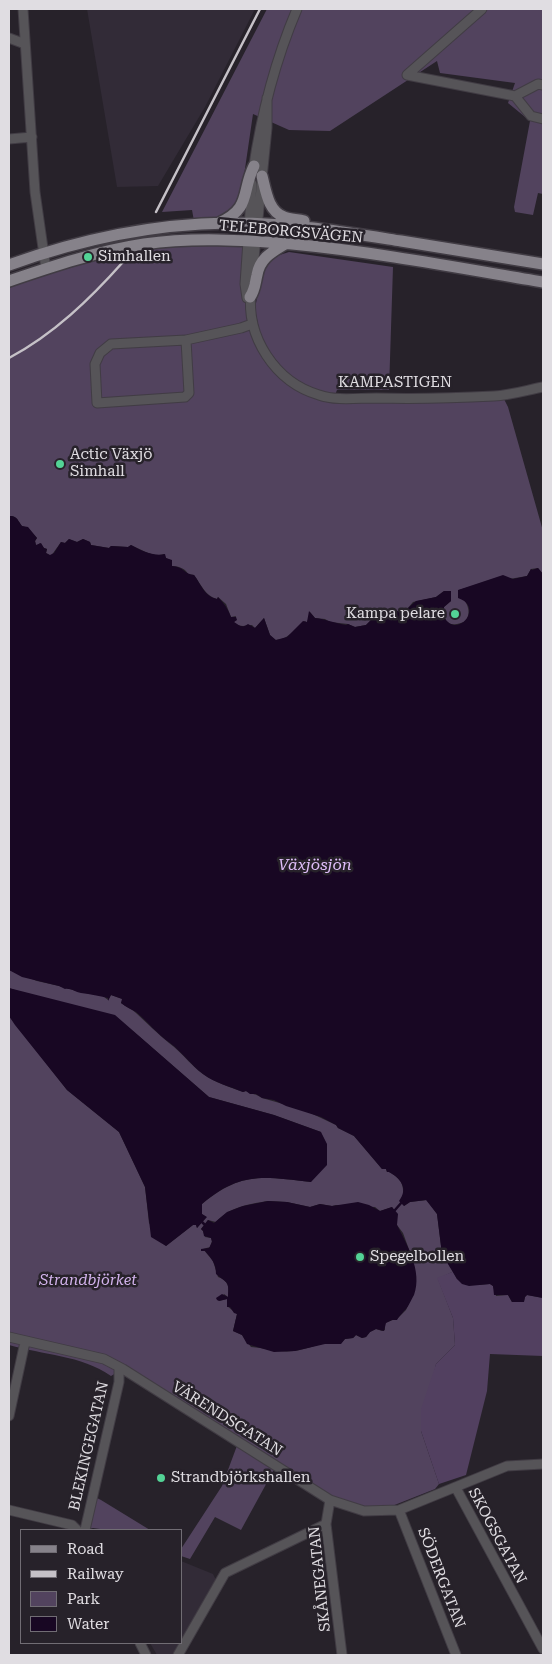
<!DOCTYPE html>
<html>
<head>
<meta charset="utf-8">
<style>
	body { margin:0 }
	#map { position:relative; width:552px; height:1664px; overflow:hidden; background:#27222a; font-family:"Roboto Serif",serif }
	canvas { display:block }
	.frame { position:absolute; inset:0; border:10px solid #e0dde2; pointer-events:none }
	.legend { position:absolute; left:20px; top:1529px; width:162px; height:115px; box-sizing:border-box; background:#27222a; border:1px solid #716d74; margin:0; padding:6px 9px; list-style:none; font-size:15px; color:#e0dde2 }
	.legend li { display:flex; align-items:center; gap:10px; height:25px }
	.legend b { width:25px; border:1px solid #716d74 }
</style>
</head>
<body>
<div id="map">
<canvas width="552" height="1664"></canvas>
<div class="frame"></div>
<ul class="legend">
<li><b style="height:6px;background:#86828a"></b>Road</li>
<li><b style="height:6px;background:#c5c1c7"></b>Railway</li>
<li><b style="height:14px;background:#52435e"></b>Park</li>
<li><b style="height:14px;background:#180723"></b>Water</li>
</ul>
</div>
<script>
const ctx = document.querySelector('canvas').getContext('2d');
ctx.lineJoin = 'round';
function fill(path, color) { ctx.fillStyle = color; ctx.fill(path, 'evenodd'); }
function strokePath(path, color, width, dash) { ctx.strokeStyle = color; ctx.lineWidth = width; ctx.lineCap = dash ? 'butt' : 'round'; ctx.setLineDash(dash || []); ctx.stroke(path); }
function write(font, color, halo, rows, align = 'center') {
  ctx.font = font + ' "Roboto Serif",serif'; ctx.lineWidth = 5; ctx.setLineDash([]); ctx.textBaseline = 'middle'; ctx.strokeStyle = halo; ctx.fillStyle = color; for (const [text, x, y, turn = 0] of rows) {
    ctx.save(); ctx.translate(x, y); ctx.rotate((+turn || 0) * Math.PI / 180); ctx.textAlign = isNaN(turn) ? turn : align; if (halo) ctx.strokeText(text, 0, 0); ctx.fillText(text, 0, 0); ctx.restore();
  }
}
const built = new Path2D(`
	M87,9H255L205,107L158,186L117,187Z
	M181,1561L213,1574L216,1580L176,1655H157L150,1643H181Z`);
const green = new Path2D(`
	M267,9H543V194L538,193L533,215L515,212L514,207L530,121L508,103L515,83L440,73L437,61L330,131L289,130L253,114L241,196L227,218L194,221L192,210L162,212Z
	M256,241L252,324L279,371L320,396L502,395L508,407L543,531V574L538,568L531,569L527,576L480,584L459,590C464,601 473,608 466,621C457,625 449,627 444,617V607L451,601V591H444L436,597L413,602L407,609L401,612L398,611L395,615L387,614L385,617H374L366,625L355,627L348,624L330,622L325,619L315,618L310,612L307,623L305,621C295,628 289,640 275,640L270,635L264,618L255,628L252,625C243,626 241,627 234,623L236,616L231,617L226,604L218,597L217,599C205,596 201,584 194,575L188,574C186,569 179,566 172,566V561L166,558L164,554C154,558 140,549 131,545L128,547L111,546L109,548L91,545L90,542L83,539L77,542L69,539L65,543L61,542L51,556L46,553L47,549L44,548L40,543L38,545H36L35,541L37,538L28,528L22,526C18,521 17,515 9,516V281L144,244Z
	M289,252L393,267L389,390H337L335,395L305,387L291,378L266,348L259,329L255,309L261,275L265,265L273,257Z
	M9,970L37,981L59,986L80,992L103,996L108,1000L111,995L123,999L121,1003C126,1007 132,1009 136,1013C147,1023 158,1034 169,1043C183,1053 193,1069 209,1078C220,1084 232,1088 243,1092L246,1091C251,1094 257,1094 262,1098L304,1110L336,1125L338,1128L354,1136L382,1169H386L387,1172H389C407,1182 402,1188 404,1206L410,1202L427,1200L437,1214L442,1254L452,1270V1272L438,1279L453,1318L455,1345L436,1364L421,1431L439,1484L435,1489L392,1506L356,1508L323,1496L276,1466L241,1530L215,1517L190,1559L181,1556V1549L222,1486L238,1443L121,1370L111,1376C81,1355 43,1355 9,1345V1016L67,1090L119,1132L145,1187L149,1223L166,1246L193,1225H196L197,1228L206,1217L202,1214V1204C242,1171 263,1177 311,1182L321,1132L274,1115L209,1097L134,1032L9,988ZM268,1201L287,1202L310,1207L320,1204L332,1206L336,1205L375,1207L380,1211L392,1207L397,1215V1225L403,1233L414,1263L409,1303L406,1310L398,1318L385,1323V1330L382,1331L376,1329L370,1332L366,1337L362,1338L356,1335L353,1338L345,1339L341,1343C325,1340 309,1349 294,1351C279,1353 266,1348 251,1347L242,1335L233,1331L237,1314L227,1306V1299L219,1301L224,1294L228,1297C229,1287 229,1281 218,1277L213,1261L203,1249L210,1247L212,1241L211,1238L205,1237L203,1231L201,1229L208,1220L216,1222C230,1207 248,1204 268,1201Z
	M93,1496L101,1500L150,1530H107L93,1528L85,1530Z`);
const forest = new Path2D(`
	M452,1270L457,1279L475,1285L490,1284L493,1286L496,1296L508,1295L512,1302L524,1301L525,1297L527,1295L543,1298V1356L490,1354L487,1391L466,1475L439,1484L421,1431V1409L436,1364L455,1345L453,1318L437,1278L452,1272Z`);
const water = new Path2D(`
	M9,516C17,515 18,521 22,526L28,527L37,538L35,541L36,545L41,543L44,548L47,549L46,553L50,555L54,553L61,542L65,543L69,539L77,542L83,539L90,542L91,545L109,548L111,546L128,547L131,545C140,550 154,557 165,554L166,558L172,560V566C183,566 185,575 194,575C201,584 204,596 217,599L218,597C225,605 227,607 231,617H236L237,620L234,622C239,625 242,629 248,624L255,628L264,618L270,635L276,640L287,637L303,621L307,622L309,611L315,618C325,619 335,623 346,625L348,624L355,627L366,625L374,617H385L388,613L395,615L397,611L401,612L407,609L416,601L436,597L444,591H451V601L444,607V617C457,640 485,607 458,598V590L503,575L513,579L527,576L531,569L532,570L538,568L543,574V1298L527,1295L525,1297L524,1302H512L508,1295H494L493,1286L490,1284L469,1286L462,1284L457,1279L442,1254L437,1214L426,1200L410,1202L404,1206L399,1201C409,1188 400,1178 389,1172H387L386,1169H382L354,1136L338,1128L336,1125L321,1117L286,1106L274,1100L262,1098L256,1094H250L246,1091L243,1092C231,1087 215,1083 203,1074C191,1065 182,1052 170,1043C157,1034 148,1022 136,1012C131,1009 126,1007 121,1003L122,999L111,995L108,1001V998C99,996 91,994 81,993C75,992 71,988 65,989L59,986L22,977L9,970Z
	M9,988L115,1015L209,1097L274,1115L321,1132L327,1144V1165L311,1182C263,1177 241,1171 202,1204V1214L207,1217L197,1228L196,1225H193L166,1246L151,1237L145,1187L119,1132L67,1090L15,1025L9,1016Z
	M268,1201L287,1202L310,1207L320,1204L332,1206L358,1202L369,1205L380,1211L392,1207L398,1214L397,1225C406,1243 423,1271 414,1295C411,1300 408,1308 404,1311C401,1315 399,1316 397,1320H392L386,1323L384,1331L376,1329L370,1332L366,1337L362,1338L356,1335L353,1338L345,1339L341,1344H325L295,1351L274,1352L247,1344L242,1335L233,1331L237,1314L234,1313L230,1307H227V1299L219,1301L217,1300L216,1298L222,1294L228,1297C229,1281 228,1284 216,1274C216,1264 212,1259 205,1251H201V1249L209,1248L212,1242L211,1238L204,1236L203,1231L201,1229L208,1220L214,1223L227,1212L243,1206Z`);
const stream = new Path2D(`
	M395,1210L402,1202
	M202,1222L205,1225`);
const minor = new Path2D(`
	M23,9L35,192L46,269
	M9,38L25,44
	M407,75L515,96L531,116L543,119
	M407,75L482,9
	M515,96L538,84L543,85
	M9,139L32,137
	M253,171C261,116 275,61 297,9
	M252,279L267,128V98
	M251,292C246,337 275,382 319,395C336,401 357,398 376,398C415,399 455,398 494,396C511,395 527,390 543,387
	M247,298L245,284L252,184
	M186,340L111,344L100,353L95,364L97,403L185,397L189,393L186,340L241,328L252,324
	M9,1337L104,1359L123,1369L330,1500L364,1511L399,1510L507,1466L543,1464
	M9,1416L25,1342
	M456,1488L543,1649
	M330,1500L326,1524L342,1655
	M9,1510L72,1525L77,1530
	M399,1510L456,1655
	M85,1530L119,1382V1367
	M140,1643L146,1655
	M178,1655L225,1573L326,1524`);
const major = new Path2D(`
	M262,176C266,191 268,211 284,217C290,220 298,219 304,221
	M219,223C252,208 241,192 254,166
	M9,265C78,240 153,224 228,223C286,222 344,232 401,241C448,249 496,256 543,264
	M9,281C53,266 98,251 144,244C193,237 243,240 292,244C376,252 460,268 543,282
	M250,297C255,290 255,283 257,275C260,258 272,252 285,244`);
const rail = new Path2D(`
	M156,212L260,9
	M9,358C54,334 90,299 123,262`);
const markers = [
	[88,257,5,"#53d396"],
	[60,464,5,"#53d396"],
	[455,614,5,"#53d396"],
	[360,1257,5,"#53d396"],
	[161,1478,5,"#53d396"]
];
const streetNames = [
	["TELEBORGSVÄGEN",291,232,5],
	["KAMPASTIGEN",395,383],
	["VÄRENDSGATAN",227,1419,32],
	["BLEKINGEGATAN",89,1446,-77],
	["SKOGSGATAN",497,1536,62],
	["SÖDERGATAN",441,1578,69],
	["SKÅNEGATAN",320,1579,-96]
];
const poiNames = [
	["Simhallen",98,257],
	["Actic Växjö",70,455],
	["Simhall",70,472],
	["Kampa pelare",445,614,"right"],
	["Spegelbollen",370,1257],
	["Strandbjörkshallen",171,1478]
];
const parkNames = [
	["Strandbjörket",88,1281]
];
const waterNames = [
	["Växjösjön",315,865]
];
fill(built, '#322b37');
fill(green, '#52435e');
fill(forest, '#524060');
fill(water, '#180723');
strokePath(stream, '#180723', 2.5);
strokePath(minor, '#413c44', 11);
strokePath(major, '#413c44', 14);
strokePath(minor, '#565458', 9);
strokePath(major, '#86828a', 11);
strokePath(rail, '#c5c1c7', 2.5);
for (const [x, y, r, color] of markers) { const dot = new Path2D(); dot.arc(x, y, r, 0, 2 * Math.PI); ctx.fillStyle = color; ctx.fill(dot); strokePath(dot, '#27222a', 2); }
write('15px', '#e0dde2', '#27222a', streetNames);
write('15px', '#e0dde2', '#27222a', poiNames, 'left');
write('italic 15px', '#d3b3ed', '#27222a', parkNames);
write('italic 16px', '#dfbef9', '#27222a', waterNames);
</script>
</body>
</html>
